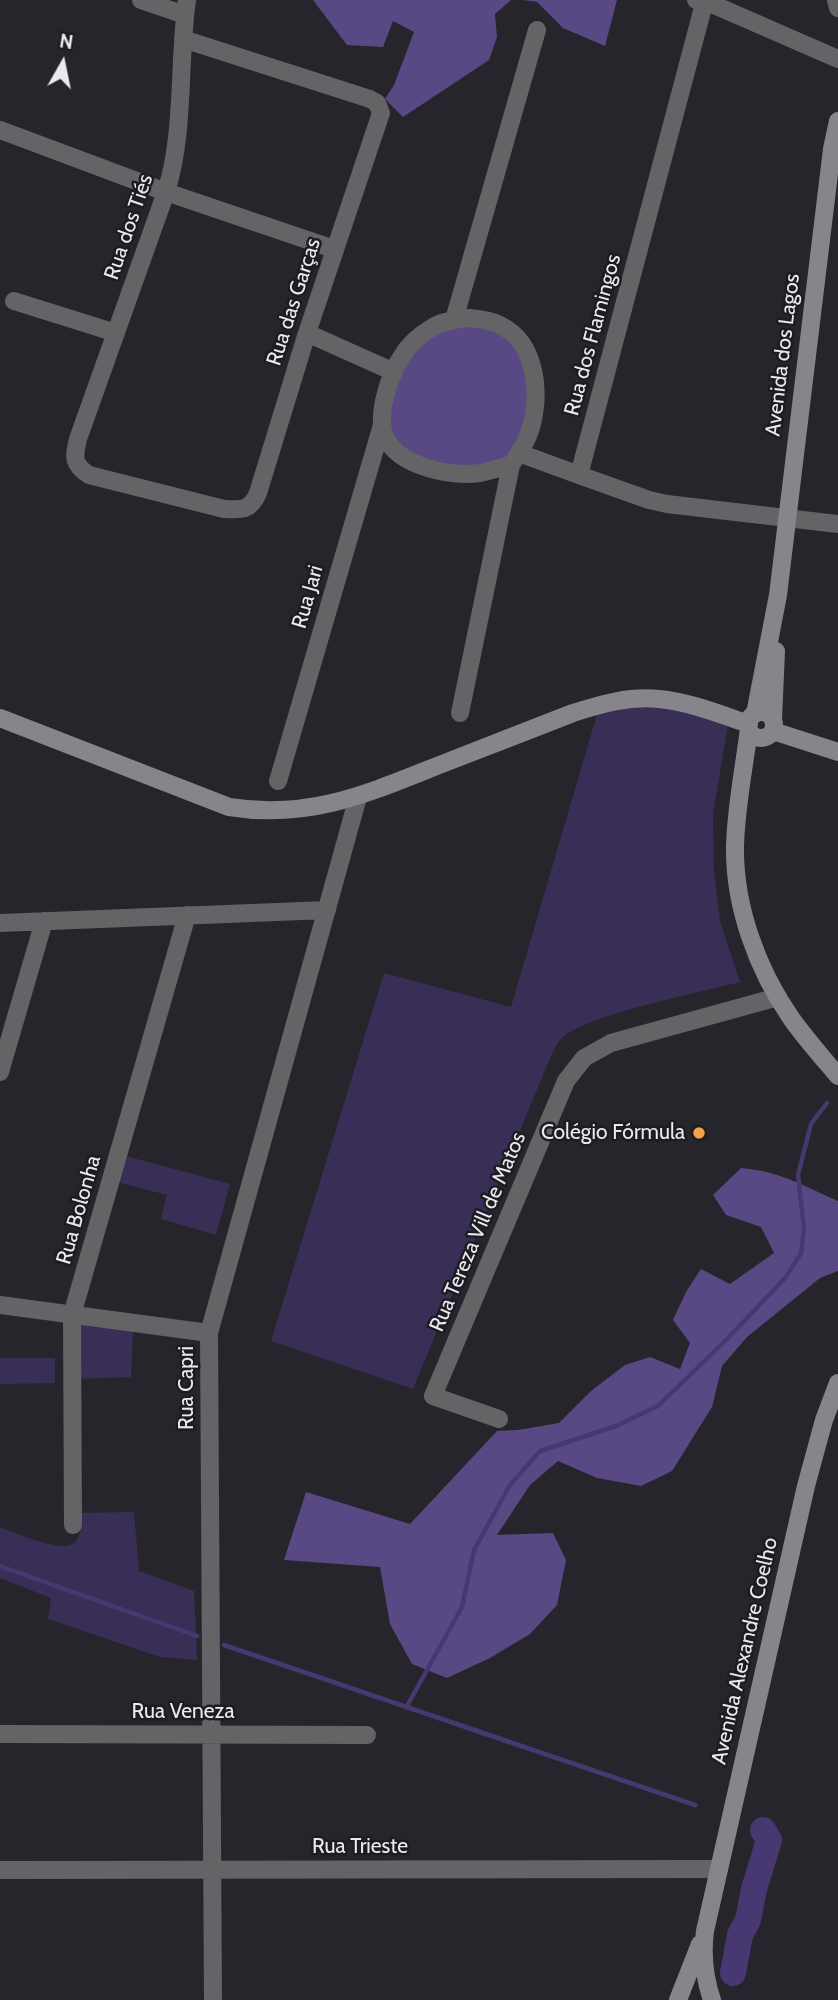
<!DOCTYPE html>
<html>
<head>
<meta charset="utf-8">
<style>
	body { margin:0 }
	#map { position:relative; width:838px; height:2000px; overflow:hidden; background:#27252c; font-family:Cabin,sans-serif }
	canvas { display:block }
	.north { position:absolute; left:28px; top:28px; width:70px; height:70px; -webkit-text-stroke:5px #1d1c22; paint-order:stroke; rotate:9deg; font-size:19px; font-weight:700; line-height:28px; text-align:center; color:#eae9ee }
	.north::after { content:''; display:block; margin:auto; width:24px; height:32px; background:#eae9ee; clip-path:polygon(50% 0,100% 100%,50% 72%,0 100%) }
</style>
</head>
<body>
<div id="map">
<canvas width="838" height="2000"></canvas>
<div class="north">N</div>
</div>
<script>
const ctx = document.querySelector('canvas').getContext('2d');
ctx.lineJoin = 'round';
function fill(path, color) { ctx.fillStyle = color; ctx.fill(path, 'evenodd'); }
function strokePath(path, color, width, dash) { ctx.strokeStyle = color; ctx.lineWidth = width; ctx.lineCap = dash ? 'butt' : 'round'; ctx.setLineDash(dash || []); ctx.stroke(path); }
function write(font, color, halo, rows, align = 'center') {
  ctx.font = font + ' Cabin,sans-serif'; ctx.lineWidth = 5; ctx.setLineDash([]); ctx.textBaseline = 'middle'; ctx.strokeStyle = halo; ctx.fillStyle = color; for (const [text, x, y, turn = 0] of rows) {
    ctx.save(); ctx.translate(x, y); ctx.rotate((+turn || 0) * Math.PI / 180); ctx.textAlign = isNaN(turn) ? turn : align; if (halo) ctx.strokeText(text, 0, 0); ctx.fillText(text, 0, 0); ctx.restore();
  }
}
const green = new Path2D(`
	M631,704L684,709L728,725L713,814L714,871L720,921L740,982C703,992 582,1015 560,1040C553,1049 548,1064 543,1075L413,1389L271,1341L384,973L511,1007L598,711Z
	M122,1155L230,1184L216,1235L161,1219L167,1195L114,1181Z
	M77,1322L133,1329L131,1377L75,1379Z
	M0,1358H55V1383L0,1384Z
	M134,1512L139,1571L194,1591L197,1660L160,1657L48,1619L51,1598L0,1578V1527C14,1532 68,1557 77,1540C82,1532 80,1522 79,1513Z`);
const forest = new Path2D(`
	M313,0H511L495,14L497,37L489,60L403,117L385,99L394,85L414,32L393,21L383,47L347,45Z
	M523,0H617L605,46L563,28L537,2Z
	M469,324L499,330L523,356L530,394L523,434L508,460L462,468L414,458L391,437L389,406L407,359L438,330Z
	M741,1168C779,1171 804,1186 838,1201V1271L820,1278L747,1337L722,1366L712,1407L672,1471L641,1486L597,1478L558,1461L530,1485L497,1535L553,1533L566,1560L557,1605L530,1634L490,1658L447,1678L412,1664L390,1624L380,1567L284,1560L306,1492L410,1524L497,1431L518,1430L559,1423L591,1391L625,1365L650,1357L680,1369L690,1343L673,1320L686,1292L701,1269L730,1284L774,1253L761,1227L726,1215L713,1195Z`);
const stream = new Path2D(`
	M0,1566L197,1636
	M224,1645L695,1805
	M407,1706L462,1607L474,1550L510,1485L540,1451L616,1426L658,1406L727,1339L786,1277L801,1253L804,1229L798,1175L811,1124L827,1103`);
const river = new Path2D(`
	M733,1973L740,1935L748,1920L754,1889L769,1840L763,1830`);
const street = new Path2D(`
	M141,0L185,15
	M696,0L705,1L838,59
	M705,0L579,475L649,500L667,504L838,524
	M836,0L838,8
	M183,39L370,99L377,103L381,113L307,333L258,493C250,511 242,510 224,509L89,475C72,464 74,457 78,439L166,192C185,133 178,62 187,0
	M0,130L166,192L334,249
	M14,301L116,333
	M469,318C479,319 490,320 500,325C539,344 542,401 528,436C524,446 517,456 511,465C501,467 491,471 480,473C451,477 399,467 385,437C376,416 389,375 402,356C409,344 421,334 433,327C443,321 457,319 469,318Z
	M454,320L537,30
	M307,333L394,372
	M519,453L579,475
	M460,713L511,465
	M278,781L382,425
	M0,923L327,910
	M0,1072L44,921
	M0,1305L209,1333
	M499,1419L433,1396L566,1081L584,1058L611,1043L778,997
	M73,1525L72,1315L187,915
	M0,1734L367,1735
	M0,1870L719,1869
	M213,2000L209,1333L358,797`);
const secondary = new Path2D(`
	M748 725a13 13 0 1 1 26 0a13 13 0 1 1-26 0Z
	M755,714L778,595L832,149L838,121
	M0,718L229,807C310,820 369,793 442,764C486,747 529,730 573,713C601,704 629,696 659,699C690,702 719,714 749,724
	M773,720L776,651
	M749,729C744,768 736,807 735,846C734,906 757,969 791,1018C805,1038 822,1057 838,1076
	M773,731L838,752
	M678,2000L700,1944
	M712,2000C704,1977 702,1955 705,1931L806,1486L824,1420L838,1383`);
const markers = [
	[699,1133,7,"#f6a247"]
];
const streetNames = [
	["Rua dos Tiés",129,227,-71],
	["Rua das Garças",294,302,-72],
	["Rua dos Flamingos",593,335,-75],
	["Avenida dos Lagos",783,355,-83],
	["Rua Jari",308,597,-74],
	["Rua Bolonha",79,1210,-74],
	["Rua Tereza Vill de Matos",478,1232,-67],
	["Rua Capri",187,1388,-90],
	["Avenida Alexandre Coelho",745,1651,-77],
	["Rua Veneza",183,1712],
	["Rua Trieste",360,1847]
];
const poiNames = [
	["Colégio Fórmula",685,1133]
];
fill(green, '#382e56');
fill(forest, '#584984');
strokePath(stream, '#473872', 4.5);
strokePath(river, '#473872', 26);
strokePath(street, '#646366', 18);
strokePath(secondary, '#86858b', 18);
for (const [x, y, r, color] of markers) { const dot = new Path2D(); dot.arc(x, y, r, 0, 2 * Math.PI); ctx.fillStyle = color; ctx.fill(dot); strokePath(dot, '#1d1c22', 2.5); }
write('21px', '#eae9ee', '#1d1c22', streetNames);
write('21px', '#eae9ee', '#1d1c22', poiNames, 'right');
</script>
</body>
</html>
